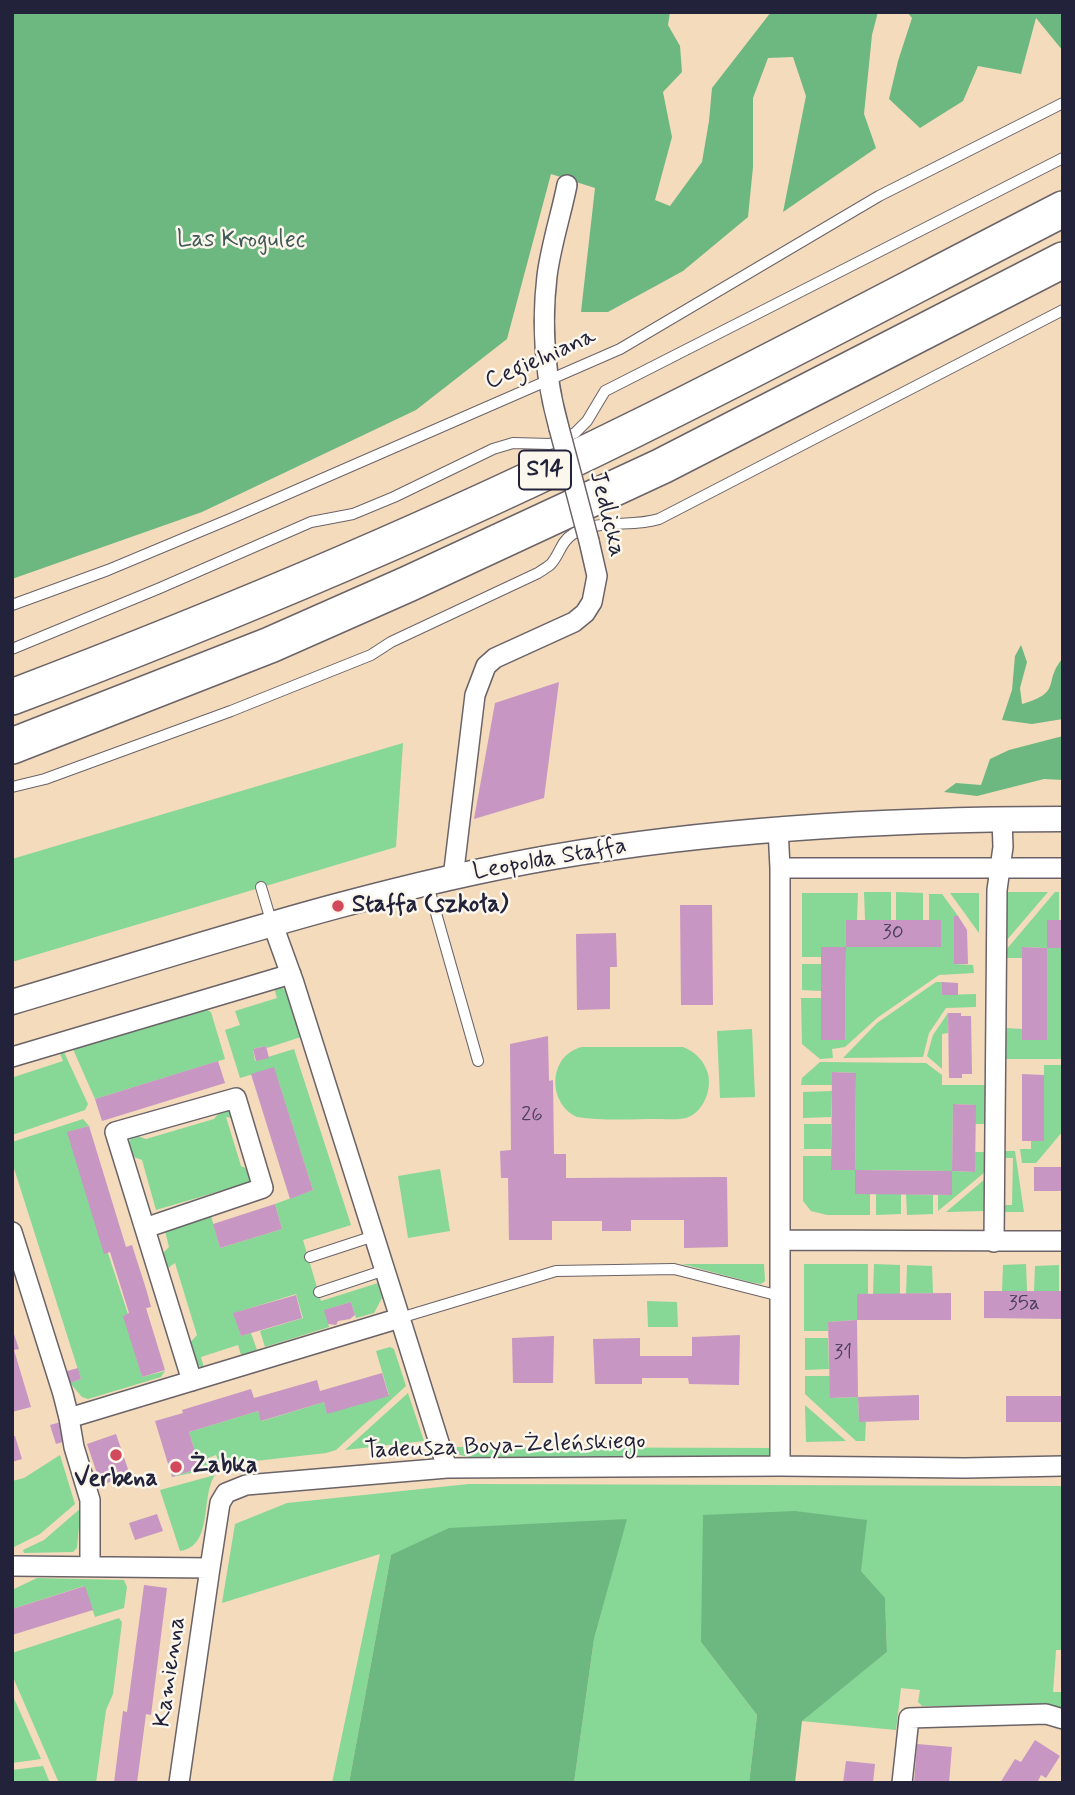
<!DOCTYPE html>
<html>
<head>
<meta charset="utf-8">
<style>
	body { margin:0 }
	#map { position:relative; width:1075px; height:1795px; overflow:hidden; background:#f3dbbc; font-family:Mynerve,sans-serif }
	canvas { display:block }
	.frame { position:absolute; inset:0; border:14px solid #22223b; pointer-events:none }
</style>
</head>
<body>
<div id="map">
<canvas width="1075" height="1795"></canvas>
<div class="frame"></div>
</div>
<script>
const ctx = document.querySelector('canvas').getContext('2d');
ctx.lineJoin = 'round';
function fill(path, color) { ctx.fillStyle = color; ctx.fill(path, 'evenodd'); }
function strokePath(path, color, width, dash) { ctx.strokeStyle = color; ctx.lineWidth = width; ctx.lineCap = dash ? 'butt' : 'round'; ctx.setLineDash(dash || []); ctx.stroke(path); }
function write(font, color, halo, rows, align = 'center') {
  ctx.font = font + ' Mynerve,sans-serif'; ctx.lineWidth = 5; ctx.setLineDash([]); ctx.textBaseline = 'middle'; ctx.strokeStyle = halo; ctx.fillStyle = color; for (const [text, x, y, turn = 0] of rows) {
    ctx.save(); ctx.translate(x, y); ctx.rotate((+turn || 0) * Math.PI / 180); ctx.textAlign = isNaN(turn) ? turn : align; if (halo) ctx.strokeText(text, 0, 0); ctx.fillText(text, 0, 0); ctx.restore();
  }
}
const green = new Path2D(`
	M403,743L396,847L12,962V859Z
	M864,892H891V920H865Z
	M896,892L923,893V920H896Z
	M1006,892H1048L1006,941Z
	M1055,892H1059V920L1063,948V1059H1005L1006,1028L1022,1029L1023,1040H1047V948L1023,947V958H1006V950Z
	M802,893H858L857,920H846V947H940L941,921L929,920V894H942L958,916L954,917V964L973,965L974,973L939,975L877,1018L845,1047L832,1049L833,1058L820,1059L802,1044L801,998H821V1040H845L846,947H822L821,957H802Z
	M979,893V933L950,893Z
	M802,964H821V991L802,990Z
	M936,982H942V995L976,994V1007L946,1008L929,1033L923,1057L843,1058L877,1023Z
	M280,986L291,994L304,1036L267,1048L266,1046L253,1049L255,1061L294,1049L351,1225L303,1240L321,1301L378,1283L382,1298L374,1313L356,1318L351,1302L325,1310L329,1327L265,1347L260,1331L303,1318L296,1294L234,1313L241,1336L251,1333L257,1350L241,1355L238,1345L201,1357L204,1368H202L195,1363L188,1345L197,1335L175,1263L164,1271L160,1256L169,1247L165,1231L211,1216L220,1248L282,1229L275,1204L313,1190L274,1068L240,1078L225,1030L240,1025L235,1011L277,998L274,988Z
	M205,1009L211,1012L225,1059L95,1099L72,1047Z
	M948,1013V1033L942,1034V1069L927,1056L933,1035Z
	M752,1029L755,1097L720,1098L717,1031Z
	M582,1047H683C695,1052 704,1060 708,1074C712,1090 703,1113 686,1118C678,1120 667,1119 659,1119C632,1119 603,1121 577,1117C547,1103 548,1055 582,1047Z
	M63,1050L88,1104L85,1110L12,1135V1071L14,1077L63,1061L59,1051Z
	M820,1062L926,1063L942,1075V1085H985L986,1124H975V1105L953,1104L952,1171L975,1172V1152H985V1172L938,1211V1195H952V1171L856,1170L855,1193L870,1194V1215H827L811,1211L803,1201V1156H831V1170L855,1169L856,1073L832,1072V1085H801L802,1078Z
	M1044,1065H1063V1131L1036,1163H1022L1020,1149H1031V1140H1044Z
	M832,1091L831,1117L803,1118V1092Z
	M223,1108L232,1109L238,1119L226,1117L241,1166L255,1172L254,1184H244L156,1210L142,1160L126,1154L132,1134L146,1139L214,1119Z
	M83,1119L89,1126L68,1132L128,1314L124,1316L142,1377L165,1371L161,1377L88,1399L82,1397L70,1383L81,1379L12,1162V1142Z
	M804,1124H831V1149H804Z
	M998,1151H1015L1024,1212H998V1205H1012L1013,1158H999Z
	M440,1169L450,1231L408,1238L398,1176Z
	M985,1179L984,1211L946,1212Z
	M876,1194H901V1214L876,1215Z
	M906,1194L933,1195V1214L907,1215Z
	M682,1264H764L765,1281L761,1284L750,1282Z
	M804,1264H868V1294H857V1320L828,1322V1331H804Z
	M874,1264L900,1265V1294H873Z
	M1026,1264L1027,1291H1002L1003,1265Z
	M907,1265L932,1266L933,1293L906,1294Z
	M1059,1265V1291H1034L1035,1266Z
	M647,1301L677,1302L678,1327H648Z
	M805,1338H828L829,1369L805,1370Z
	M390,1347L394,1349L406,1386L336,1450L326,1453L220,1465L216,1455L208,1458L211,1467L206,1470L172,1477L200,1468L189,1432L258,1411L262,1421L324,1402L327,1413L389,1395L376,1351Z
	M805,1376H830L831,1398L858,1397L859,1421L866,1422L865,1441H856L805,1394Z
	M408,1393L424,1441L345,1450Z
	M805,1405L846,1441L806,1442Z
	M451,1447L772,1448L769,1455L763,1458L470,1457L460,1455Z
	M60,1455L75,1504L40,1534L12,1548V1481L24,1478Z
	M215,1475C200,1497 214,1546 180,1551L160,1490Z
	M469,1484L1063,1486V1650H1056L1053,1692H1063V1707L922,1706L918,1702L920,1690L901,1688L896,1730L801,1721L887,1652L885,1599L861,1571L701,1642L757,1715L749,1783H574L594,1639L626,1519L391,1555L349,1783H332L380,1554L222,1603L235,1524L287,1503Z
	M81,1508L84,1513L80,1516L77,1548L73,1552L24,1553L23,1550L44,1540Z
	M37,1578L124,1580L127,1587L124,1608L95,1617L84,1586L12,1609V1590Z
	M119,1618L122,1622L113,1694L106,1710L96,1783H59L12,1675V1653Z
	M12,1694L41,1759L12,1763Z
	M43,1766L50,1783H12V1770Z`);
const forest = new Path2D(`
	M12,12H670L668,25L680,46L682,72L663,92L672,137L655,200L670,206L702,162L709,121L712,88L771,12H878L872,35L864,114L876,148L783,212L806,96L793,57L768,58L753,98V167L748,217L683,271L608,312H581L595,188L551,174L507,339L416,410L202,512L12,579Z
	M907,12H1063V51L1036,18L1021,74L978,66L963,101L920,128L889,99L898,61L912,18Z
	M1021,645L1027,662L1020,688L1022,704C1064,692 1042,682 1063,658V719L1032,724L1002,720L1012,690L1015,656Z
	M1063,736V780L1044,779L977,796L944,792L956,783L981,785L990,759L1009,750Z
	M795,1511L867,1520L861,1571L885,1598L887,1652L802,1721L795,1783H749L757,1715L701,1642L703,1515Z
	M627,1519L594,1639L574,1783H349L391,1555L449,1528Z`);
const building = new Path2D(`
	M559,682L544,798L474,819L495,703Z
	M680,905H712L713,1005H681Z
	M954,916H958L967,930L968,964H954Z
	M846,920H941V947H846Z
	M1047,920H1063V948H1047Z
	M616,933L617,967H610V1009L577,1010L576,934Z
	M821,947H846L845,1040H821Z
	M1022,947L1047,948V1040H1022Z
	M942,982L958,983V995H942Z
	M948,1013H961V1016H971L972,1074H962V1078H949Z
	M548,1036L549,1081L553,1080L554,1154H566V1178L727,1177L728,1247L684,1248V1220H631V1231H602V1221H552V1240H509L508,1178H501L500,1151L511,1150L510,1044Z
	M266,1046L269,1058L256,1061L253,1049Z
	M218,1061L225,1083L102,1121L95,1099Z
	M274,1067L313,1190L290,1199L251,1074Z
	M832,1072L856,1073L855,1170L952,1171V1195L855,1194V1170H831Z
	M1022,1074L1044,1075V1141H1022Z
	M953,1104L976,1105L975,1172L952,1171Z
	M89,1126L126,1247L132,1245L147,1292L151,1307L146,1308L165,1370L142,1377L123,1316L129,1313L110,1252L104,1254L67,1132Z
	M1034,1167H1063V1191H1034Z
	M275,1204L282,1229L220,1248L213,1224Z
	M984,1291H1063V1319L984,1318Z
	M951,1293V1320H857V1294Z
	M296,1295L302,1318L241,1336L233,1313Z
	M351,1302L355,1315L350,1319L338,1321L336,1325L328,1324L324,1310Z
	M857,1320L858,1397L830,1398L828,1322Z
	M13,1331L19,1349L14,1350L31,1407L12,1412Z
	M740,1335L739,1385L689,1384L688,1378H642V1384H595L593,1339L640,1338V1356H692V1337Z
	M554,1336L553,1383H513L512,1338Z
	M78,1368L81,1379L70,1383L67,1371Z
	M382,1373L389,1396L327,1414L324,1402L261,1421L258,1411L189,1432L200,1468L172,1477L155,1421L183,1413L182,1410L251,1389L254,1398L317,1380L320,1391Z
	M919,1395V1420L859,1422L858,1397Z
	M1006,1396H1063V1422H1006Z
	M61,1422L66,1441L56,1444L50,1425Z
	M116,1434L130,1475L101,1485L87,1444Z
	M12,1436H15L22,1459L12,1462Z
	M157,1514L163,1531L135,1540L129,1523Z
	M144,1585L167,1588L151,1715L146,1714L137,1783H114L123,1711L127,1712Z
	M85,1586L93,1610L12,1635V1609Z
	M1035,1740L1060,1756L1046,1778L1041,1775L1037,1783H1000L1015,1759L1021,1762Z
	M917,1744L952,1747L949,1783H914Z
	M846,1761L875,1764L873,1783H843Z`);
const service = new Path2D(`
	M12,605L108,570L230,519L620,349L879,196L1063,103
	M12,649L160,588L311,522L353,514L394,497L493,449L513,443L550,444L575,433L587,421L605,391L1063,158
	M12,787L45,779L231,711L371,655L391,642L538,573C542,570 548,567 551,564C560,554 561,541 573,534C600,518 631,528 659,519L1063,310
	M428,885L478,1061
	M261,887L272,924
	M310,1257L374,1236
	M319,1292L385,1270
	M400,1318L556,1271L674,1269L780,1296`);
const minor = new Path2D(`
	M559,428C545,378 541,327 547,276C551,245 561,215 567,185
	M778,828L780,868V1466
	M780,868H1063
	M453,878L475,695L486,666L495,658L574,622L585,613L592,602L597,576L589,541
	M12,1057L291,974
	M145,1228L263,1188L236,1098L115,1132L192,1381
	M12,1232L63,1394L69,1418L400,1318L294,983L273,925
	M781,1240L1063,1241
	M994,1242L997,890L1003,847L1002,819
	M400,1318L447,1468
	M69,1418L74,1447L90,1500V1566
	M12,1566L210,1568L220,1503L226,1493L246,1485L447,1468L780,1466L965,1468L1063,1466
	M179,1783L210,1568
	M902,1783L909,1718L1046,1714L1063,1719`);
const tertiary = new Path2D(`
	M12,1002C191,949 369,889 553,857C722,828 892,819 1063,819`);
const motorway = new Path2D(`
	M12,697C223,617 431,530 633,430C777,359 919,283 1063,209
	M12,746L270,645L408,584L662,466L1063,260`);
const minorBridge = new Path2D(`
	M559,428L589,541`);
const markers = [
	[338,906,7,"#d1495b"],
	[116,1455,7,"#d1495b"],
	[176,1467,7,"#d1495b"]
];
const numberNames = [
	["30",893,934],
	["26",532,1116],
	["35a",1024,1305],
	["31",843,1354]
];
const shields = [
	[545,470,52]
];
const shieldNames = [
	["S14",545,470]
];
const parkNames = [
	["Las Krogulec",241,241]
];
const streetNames = [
	["Cegielniana",541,360,-24],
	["Jedlicka",606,514,76],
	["Leopolda Staffa",550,860,-10],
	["Tadeusza Boya-Żeleńskiego",505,1447,-2],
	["Kamienna",171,1672,-82]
];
const poiNames = [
	["Staffa (szkoła)",352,906],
	["Żabka",190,1467],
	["Verbena",116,1480,"center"]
];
fill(green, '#87d797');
fill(forest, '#6db880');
fill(building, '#c796c2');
strokePath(service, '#6b6368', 12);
strokePath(minor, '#6b6368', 22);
strokePath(tertiary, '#6b6368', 27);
strokePath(motorway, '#6b6368', 38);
strokePath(service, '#fff', 10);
strokePath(minor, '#fff', 19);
strokePath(tertiary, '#fff', 24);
strokePath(motorway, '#fff', 35);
strokePath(minorBridge, '#6b6368', 22, []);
strokePath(minorBridge, '#fff', 19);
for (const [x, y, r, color] of markers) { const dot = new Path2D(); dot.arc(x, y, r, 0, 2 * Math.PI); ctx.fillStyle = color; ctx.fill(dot); strokePath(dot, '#fbf7ec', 2.5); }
write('21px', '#4b3f5d', null, numberNames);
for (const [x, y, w] of shields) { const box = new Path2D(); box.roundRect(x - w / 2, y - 19.5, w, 39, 5); ctx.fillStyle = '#fbf7ec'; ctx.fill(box); strokePath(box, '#22223b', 2); }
write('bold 23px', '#22223b', null, shieldNames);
write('24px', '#405857', '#fbf7ec', parkNames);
write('24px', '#22223b', '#fbf7ec', streetNames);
write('bold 24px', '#22223b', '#fbf7ec', poiNames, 'left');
</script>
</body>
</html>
